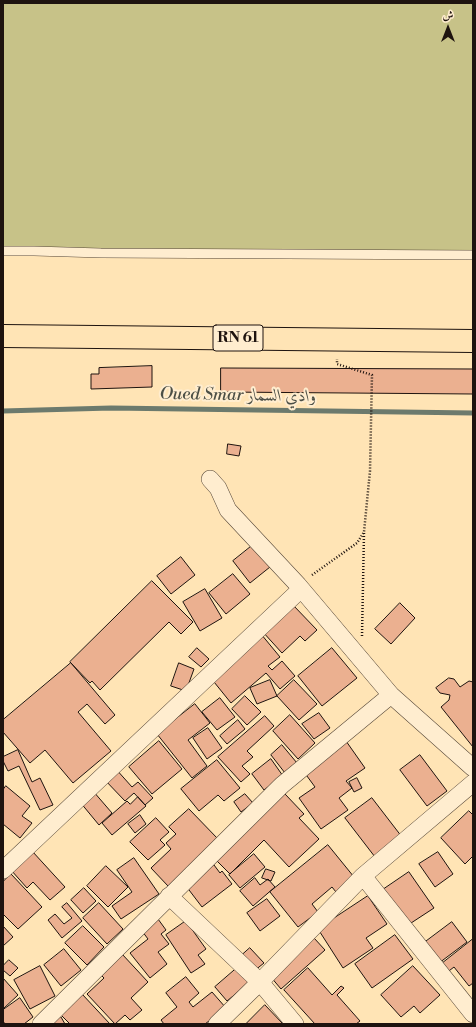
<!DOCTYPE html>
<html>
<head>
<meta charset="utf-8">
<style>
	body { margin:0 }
	#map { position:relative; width:476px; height:1027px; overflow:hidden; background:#ffe4b5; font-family:"Libre Bodoni",Amiri,serif }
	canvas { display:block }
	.frame { position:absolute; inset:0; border:4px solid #1e130f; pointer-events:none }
	.north { position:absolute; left:428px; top:8px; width:40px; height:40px; -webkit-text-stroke:3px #ffedcf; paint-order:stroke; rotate:0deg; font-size:11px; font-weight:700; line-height:16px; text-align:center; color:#1e130f }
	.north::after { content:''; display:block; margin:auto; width:14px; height:18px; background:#1e130f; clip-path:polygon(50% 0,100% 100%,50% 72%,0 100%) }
</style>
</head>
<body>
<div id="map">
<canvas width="476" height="1027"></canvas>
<div class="frame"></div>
<div class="north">ش</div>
</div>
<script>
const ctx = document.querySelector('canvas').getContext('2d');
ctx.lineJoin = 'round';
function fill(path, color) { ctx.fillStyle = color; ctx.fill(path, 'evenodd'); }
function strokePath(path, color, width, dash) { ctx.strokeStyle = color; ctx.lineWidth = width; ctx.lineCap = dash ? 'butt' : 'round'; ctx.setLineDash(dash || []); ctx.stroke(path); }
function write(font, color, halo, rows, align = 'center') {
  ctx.font = font + ' "Libre Bodoni",Amiri,serif'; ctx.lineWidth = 4; ctx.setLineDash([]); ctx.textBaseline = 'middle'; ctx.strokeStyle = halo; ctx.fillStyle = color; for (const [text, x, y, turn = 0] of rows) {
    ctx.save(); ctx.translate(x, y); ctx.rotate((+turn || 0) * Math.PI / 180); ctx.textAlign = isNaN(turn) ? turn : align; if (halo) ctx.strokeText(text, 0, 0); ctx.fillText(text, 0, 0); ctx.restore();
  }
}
const green = new Path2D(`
	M3,3H473V255H3Z`);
const stream = new Path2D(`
	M3,411L111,408L473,413`);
const building = new Path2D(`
	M152,366V387L91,389V374H99V368Z
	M221,368L473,369V394L221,392Z
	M228,444L241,446L239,456L227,454Z
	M253,545L270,567L250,583L233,561Z
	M181,557L195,575L171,594L157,576Z
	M233,574L250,594L226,614L209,593Z
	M152,581L193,622L181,634L169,622L100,690L92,681L90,683L70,662Z
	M205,589L222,618L200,631L183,602Z
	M400,603L415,618L391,644L375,629Z
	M292,604L317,630L305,641L300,636L282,653L262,631Z
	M261,634L280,657L268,666L272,670L282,661L295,676L280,689L266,673L231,703L210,677Z
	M197,648L209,659L201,667L189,657Z
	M332,648L357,678L322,706L298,676Z
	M71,663L115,715L105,724L87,704L78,712L111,751L73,783L45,750L30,763L3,732V720Z
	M179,663L194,669L186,691L171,686Z
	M449,678L454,679L460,687L469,681L473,682V747L441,707L449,700L450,695L440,693L436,688Z
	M270,680L277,696L257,704L250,688Z
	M294,680L317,704L299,720L277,696Z
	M245,696L261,712L247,725L232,709Z
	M220,698L235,717L217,730L202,712Z
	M195,704L210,723L188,740L207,766L192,778L157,734Z
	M319,713L330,728L314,739L302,724Z
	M290,715L315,743L298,759L273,731Z
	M265,716L274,726L247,751L253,757L242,766L250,774L241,782L218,757Z
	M238,720L245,729L227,744L220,736Z
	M208,728L222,748L207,759L193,738Z
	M159,741L182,769L152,794L129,767Z
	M346,741L365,768L346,781L352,788L339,798L348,810L321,829L299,798L315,787L304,772Z
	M282,745L297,763L285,773L271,755Z
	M18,750L32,782L40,778L53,805L40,810L19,766L8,771L3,761V757Z
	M420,755L447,791L427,806L400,770Z
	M271,759L283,776L264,790L252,774Z
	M217,760L240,788L224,801L218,795L199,811L181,789Z
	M115,768L132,787L138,782L153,798L145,805L134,793L125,801L103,778Z
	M357,778L362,788L354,792L349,782Z
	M6,786L30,806L22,816L32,823L20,838L3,824V790Z
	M93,791L112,813L99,825L80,802Z
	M245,794L253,803L241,812L234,802Z
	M285,794L304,814L299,818L319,839L289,867L264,840L230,874L216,860Z
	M138,797L146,806L112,835L102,823L127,801L130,804Z
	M372,798L402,837L375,857L345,818Z
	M189,809L218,839L168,886L151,868L171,849L166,843L176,834L169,827Z
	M469,811L473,815V856L465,864L441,838Z
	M140,815L146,824L135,833L128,824Z
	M156,818L169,832L160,840L165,845L148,860L130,842Z
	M328,845L354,877L336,892L332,887L312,904L318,912L298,927L270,892Z
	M32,851L65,887L50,900L33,882L27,888L11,870Z
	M438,852L453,874L435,887L419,864Z
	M254,854L265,867L240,888L229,875Z
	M134,858L159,894L121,919L112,906L132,892L117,870Z
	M214,865L220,873L222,871L232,884L202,907L186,886Z
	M106,866L128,887L108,907L87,886Z
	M266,869L275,872L271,881L262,878Z
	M409,872L434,908L408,925L384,889Z
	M11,874L42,907L18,929L3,914V882Z
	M255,878L260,885L268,879L275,887L253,906L240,891Z
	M84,888L96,901L83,913L71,900Z
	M368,896L387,924L366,938L373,948L343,968L318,929Z
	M267,899L280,916L260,931L247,913Z
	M67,903L82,921L62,938L48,920L55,914L64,924L72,918L62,907Z
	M99,903L123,929L107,944L83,918Z
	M158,919L166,930L161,934L169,944L158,952L167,964L150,978L130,953L148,939L142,931Z
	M186,921L206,949L198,955L205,964L191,973L166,935Z
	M452,922L467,942L439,963L424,943Z
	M3,926L13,937L3,946Z
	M83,926L104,947L87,965L65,943Z
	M395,935L413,959L372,988L355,964Z
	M314,938L325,950L281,989L270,976Z
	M473,939V983L469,986L454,967L445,974L439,966Z
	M250,948L264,963L254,971L241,956Z
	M64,949L81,970L61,986L44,965Z
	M122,954L148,982L131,998L142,1010L130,1020L125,1015L115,1024L87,994L104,978L100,974Z
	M9,960L18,968L10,976L3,970V966Z
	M40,966L55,996L30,1009L14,980Z
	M413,966L440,995L420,1013L414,1006L401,1017L381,995Z
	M237,968L250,982L227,1001L215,987Z
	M308,968L332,995L341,986L344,988L337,995L360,1021L356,1024H315L284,990Z
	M186,977L199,993L189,1002L193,1007L212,992L226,1008L205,1024H164L161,1020L177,1007L166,993Z
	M3,978L18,995L3,1009Z
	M82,994L110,1024H70L60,1014Z
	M20,998L33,1017L24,1024H5L3,1021V1010Z
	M265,1005L283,1024H246Z
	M61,1017L65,1024H49Z`);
const path = new Path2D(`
	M312,575L357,543L364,532L370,471L372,375L337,364V359
	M362,636L364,533`);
const lane = new Path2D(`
	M3,251H34L101,253L473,255`);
const street = new Path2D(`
	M210,479L218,488L228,510L298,585L391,695L473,768
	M3,870L301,589
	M363,876L473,1014
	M169,896L260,982L295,1024
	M41,1024L282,785L391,695
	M217,1024L260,982L363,876L473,783`);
const primary = new Path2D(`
	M3,336L473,341`);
const shields = [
	[238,338,50]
];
const shieldNames = [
	["RN 61",238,338]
];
const waterNames = [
	["Oued Smar وادي السمار",238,396,1]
];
fill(green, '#c7c288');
strokePath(stream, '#6c7a6d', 5);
fill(building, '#ebb090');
strokePath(building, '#1e130f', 1);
strokePath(lane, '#564738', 10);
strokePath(street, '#564738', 18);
strokePath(primary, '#1e130f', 24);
strokePath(path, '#1e130f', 2.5, [1, 2]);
strokePath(lane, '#ffedcf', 9);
strokePath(street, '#ffedcf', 17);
strokePath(primary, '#ffe4b5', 22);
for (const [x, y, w] of shields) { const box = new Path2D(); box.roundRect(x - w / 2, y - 13, w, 26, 3); ctx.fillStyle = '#ffedcf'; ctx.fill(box); strokePath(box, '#1e130f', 1); }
write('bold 15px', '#1e130f', null, shieldNames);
write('italic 17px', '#4c4f46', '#ffedcf', waterNames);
</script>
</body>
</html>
